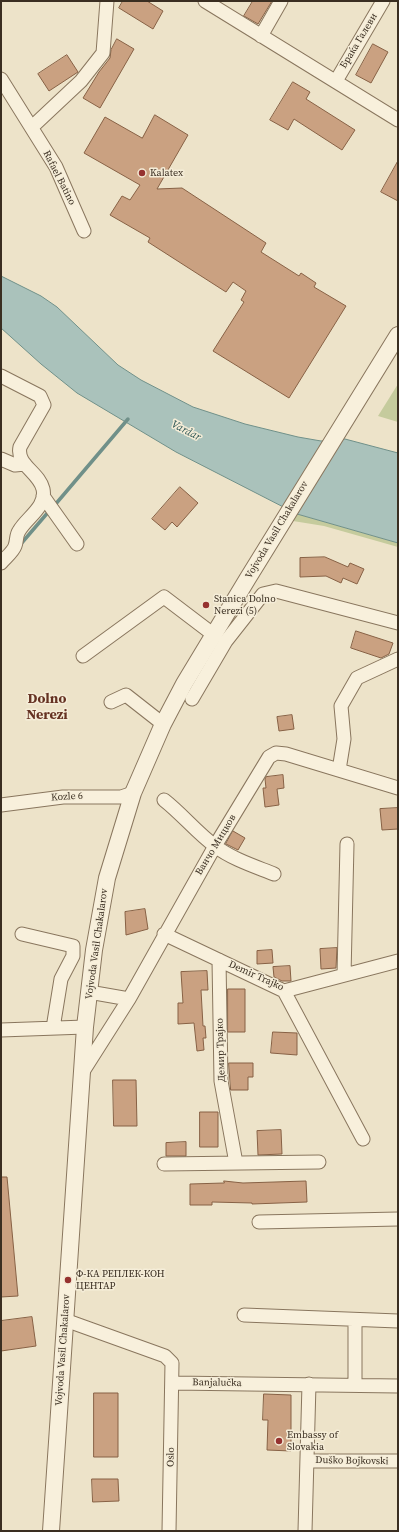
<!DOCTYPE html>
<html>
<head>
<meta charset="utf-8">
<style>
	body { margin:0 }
	#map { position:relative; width:399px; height:1532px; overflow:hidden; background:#ede3c9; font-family:"Source Serif 4",serif }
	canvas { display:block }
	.frame { position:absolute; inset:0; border:2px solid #3a2e21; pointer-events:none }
</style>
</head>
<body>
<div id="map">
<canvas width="399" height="1532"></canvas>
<div class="frame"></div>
</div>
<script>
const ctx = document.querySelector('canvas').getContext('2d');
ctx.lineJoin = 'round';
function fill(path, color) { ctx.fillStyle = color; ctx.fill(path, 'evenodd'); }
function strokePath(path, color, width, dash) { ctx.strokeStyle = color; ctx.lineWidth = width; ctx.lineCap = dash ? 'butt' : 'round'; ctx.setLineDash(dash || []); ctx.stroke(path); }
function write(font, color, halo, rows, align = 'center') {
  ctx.font = font + ' "Source Serif 4",serif'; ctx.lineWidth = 3; ctx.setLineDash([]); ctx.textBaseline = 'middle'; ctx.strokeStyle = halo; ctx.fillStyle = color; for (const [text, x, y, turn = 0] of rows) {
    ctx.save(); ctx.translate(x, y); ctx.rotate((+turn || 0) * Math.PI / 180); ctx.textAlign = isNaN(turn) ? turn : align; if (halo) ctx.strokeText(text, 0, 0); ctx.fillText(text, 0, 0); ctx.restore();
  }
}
const green = new Path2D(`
	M398,384V422L378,416Z
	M297,514L398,543V547L324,526L293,521Z`);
const water = new Path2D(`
	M1,276L41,296L57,307L118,365L141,380L193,407L245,424L298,437L321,441L345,439L398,453V543L297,514L176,452L77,393L41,364L1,328Z`);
const stream = new Path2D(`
	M54,506L128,419
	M20,545L50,510`);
const building = new Path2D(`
	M123,1H147L163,11L153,29L119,8Z
	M253,1H272L258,24L244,16Z
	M117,39L134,49L100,108L83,98L99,72L110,58L111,50Z
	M373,44L388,52L371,83L356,75Z
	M67,55L78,72L49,91L38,74Z
	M293,82L310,92L306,99L355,130L342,150L294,119L288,130L270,120Z
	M155,115L188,135L157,189L182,188L266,243L261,252L299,276L301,273L316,283L314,287L346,306L289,398L213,351L244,302L241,300L246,291L233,282L226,292L148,242L150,238L110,215L122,196L130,200L140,185L84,153L105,117L142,138Z
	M398,161V201L381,192Z
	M180,487L198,503L177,527L172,522L165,530L152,519Z
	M325,557L348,567L350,563L364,569L357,584L343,578L341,583L326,576L300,577V558Z
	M356,631L393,643L389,654L381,658L351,648Z
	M292,715L294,729L279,731L277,717Z
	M283,775L284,788L277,789L279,805L265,807L263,788H266L265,779L266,777Z
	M398,808V829L382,830L380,809Z
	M233,831L245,838L238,850L226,844Z
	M145,909L148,929L126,935L125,912Z
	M337,948L336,968L321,969L320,949Z
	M272,950L273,963L257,964V951Z
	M290,966L291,981H282L274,977L273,967Z
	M207,971L208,990H201L203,1026H205L206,1038H203L204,1050L197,1051L194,1023L178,1024V1003H183L181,972Z
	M228,989H245V1032H228Z
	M273,1032L297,1033V1055L271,1053Z
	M229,1063H253V1077H248V1090H231Z
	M113,1080H136L137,1126H114Z
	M200,1112H218V1147H200Z
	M281,1130L282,1154L258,1155L257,1131Z
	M186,1142V1156H166V1143Z
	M1,1177H7L18,1296L1,1297Z
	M224,1181L243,1183L306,1181L307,1202L252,1204V1203L212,1202V1205H190V1184L224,1183Z
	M32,1317L36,1346L1,1351V1321Z
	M94,1393H118V1457H94Z
	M264,1394L291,1395V1451L267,1450L268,1420H263Z
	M92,1479H118L119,1501L93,1502Z`);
const minor = new Path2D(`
	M205,1L398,120
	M261,36L281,1
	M1,79L56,167L84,231
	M336,81L383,1
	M32,127L81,81L103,53L107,1
	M1,376L40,396L44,405L20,447C16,465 39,472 43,489C47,507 26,518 19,531C16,535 17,541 15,546C13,552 5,558 1,563
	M1,459L15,465L25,464
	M43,496L77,544
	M83,656L164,597L214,635
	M192,699L226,641L263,594L276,591L398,623
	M111,702L126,695L163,724
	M339,770L344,739L341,706L357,678L398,659
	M164,800C182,814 197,833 215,846C232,859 254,866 274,874
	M1,805L63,797H121L133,793
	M22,934L73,946V956L61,979L53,1028
	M164,934L284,991L398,961
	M219,960L221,1081L236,1163
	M344,975L347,844
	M284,991L363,1139
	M89,992L129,999
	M1,1030L85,1027
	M82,1073L129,999L215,846L269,757L276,753L286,754L398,788
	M164,1164L319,1162
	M259,1222L398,1219
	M244,1315L398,1321
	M65,1320L165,1356L172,1363L169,1531
	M173,1383L398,1386
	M355,1385V1320
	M307,1461H398
	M305,1531L309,1384`);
const tertiary = new Path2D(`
	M51,1531L85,1027L94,950L107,878L133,793L163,724L184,684L248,578L398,335`);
const markers = [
	[142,173,4,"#963230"],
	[206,605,4,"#963230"],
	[68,1280,4,"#963230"],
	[279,1441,4,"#963230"]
];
const streetNames = [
	["Браќа Галеви",359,41,-59],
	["Rafael Batino",59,178,63],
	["Vojvoda Vasil Chakalarov",277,530,-59],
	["Kozle 6",67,797,-3],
	["Ванчо Мицков",216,845,-59],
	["Vojvoda Vasil Chakalarov",97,944,-82],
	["Demir Trajko",256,976,24],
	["Демир Трајко",221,1050,-92],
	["Vojvoda Vasil Chakalarov",63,1350,-86],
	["Banjalučka",217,1383,1],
	["Oslo",171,1457,-89],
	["Duško Bojkovski",352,1461,1]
];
const poiNames = [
	["Kalatex",150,173],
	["Stanica Dolno",214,599],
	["Nerezi (5)",214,611],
	["Ф-КА РЕПЛЕК-КОН",76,1274],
	["ЦЕНТАР",76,1286],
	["Embassy of",287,1435],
	["Slovakia",287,1447]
];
const waterNames = [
	["Vardar",186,431,27]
];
const districtNames = [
	["Dolno",47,699],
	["Nerezi",47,715]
];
fill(green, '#c5cb9d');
fill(water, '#aac2bb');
strokePath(water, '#709089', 1);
strokePath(stream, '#709089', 3.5);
fill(building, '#caa181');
strokePath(building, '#876145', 1);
strokePath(minor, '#89765e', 15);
strokePath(tertiary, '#89765e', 18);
strokePath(minor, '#f8f0dc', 13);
strokePath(tertiary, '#f8f0dc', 16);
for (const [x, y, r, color] of markers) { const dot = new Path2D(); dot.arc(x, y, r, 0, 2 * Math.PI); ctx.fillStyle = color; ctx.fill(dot); strokePath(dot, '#f5edd8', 1.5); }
write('10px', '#3a2e21', '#f5edd8', streetNames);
write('10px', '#3a2e21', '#f5edd8', poiNames, 'left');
write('italic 11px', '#315957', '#f5edd8', waterNames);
write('bold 14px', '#653222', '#f5edd8', districtNames);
</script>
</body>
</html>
